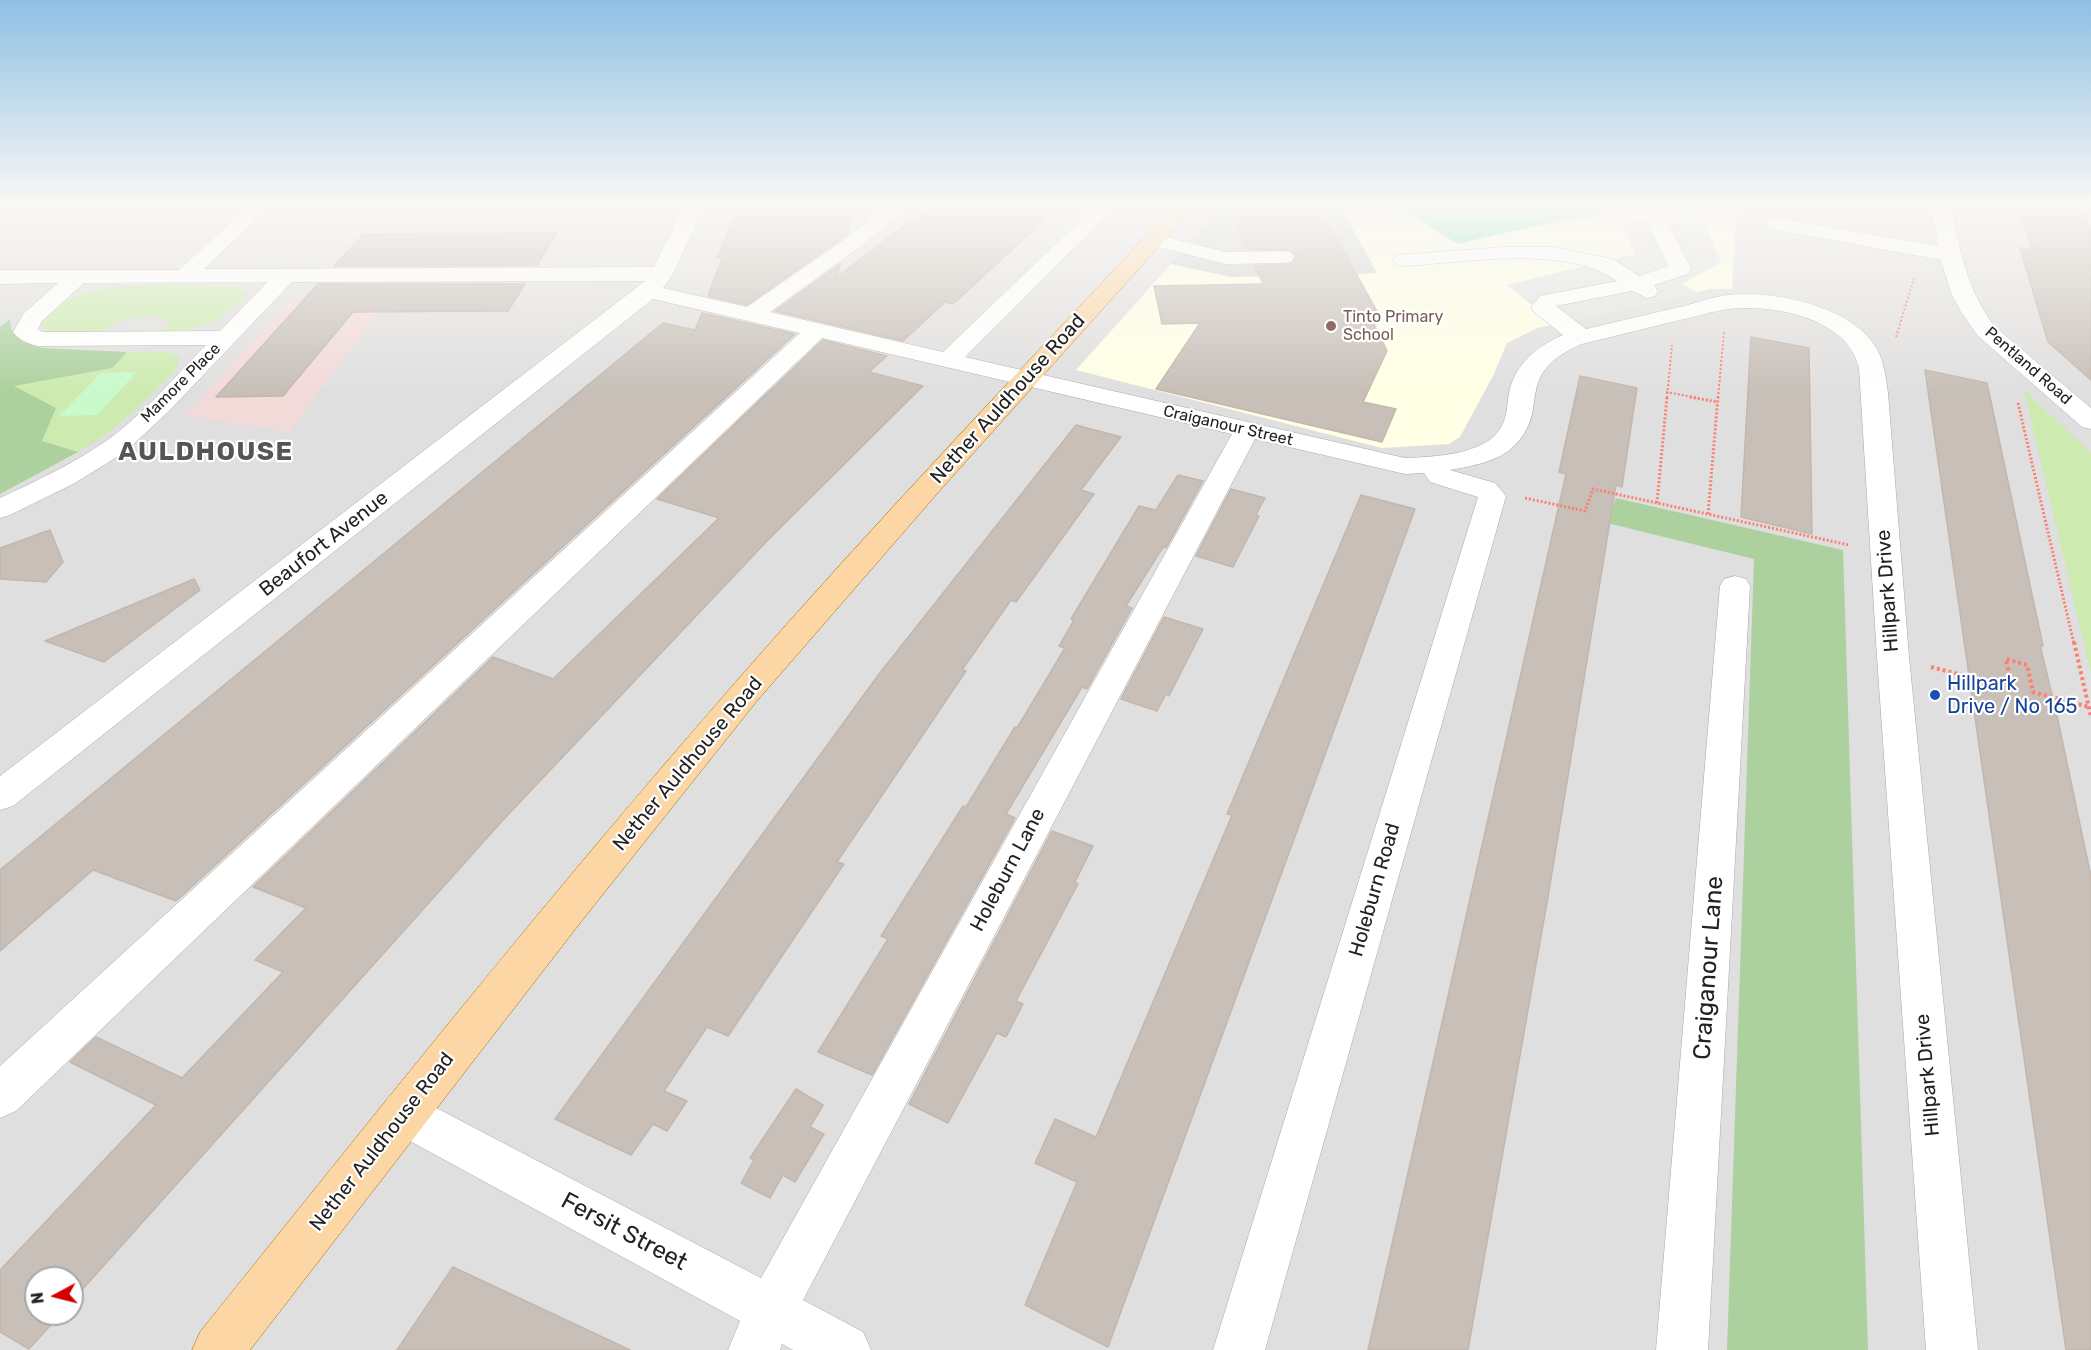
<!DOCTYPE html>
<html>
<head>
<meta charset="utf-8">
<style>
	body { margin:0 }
	#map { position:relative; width:2091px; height:1350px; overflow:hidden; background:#f2efe9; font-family:Rubik,sans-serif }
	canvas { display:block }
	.north { position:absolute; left:24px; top:1266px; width:60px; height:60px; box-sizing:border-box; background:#fff; border:2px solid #a7a7a7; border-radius:50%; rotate:263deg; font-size:16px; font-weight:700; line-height:24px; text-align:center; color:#222 }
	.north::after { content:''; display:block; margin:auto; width:21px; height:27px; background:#d40000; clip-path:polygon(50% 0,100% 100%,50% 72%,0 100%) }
</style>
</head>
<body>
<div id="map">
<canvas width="2091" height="1350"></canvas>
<div class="north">N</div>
</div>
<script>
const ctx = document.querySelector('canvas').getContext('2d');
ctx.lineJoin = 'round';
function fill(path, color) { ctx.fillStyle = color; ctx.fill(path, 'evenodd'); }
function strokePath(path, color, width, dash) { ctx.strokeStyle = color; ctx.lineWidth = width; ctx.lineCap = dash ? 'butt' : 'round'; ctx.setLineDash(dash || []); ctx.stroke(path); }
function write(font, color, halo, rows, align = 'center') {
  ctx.font = font + ' Rubik,sans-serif'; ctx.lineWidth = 4.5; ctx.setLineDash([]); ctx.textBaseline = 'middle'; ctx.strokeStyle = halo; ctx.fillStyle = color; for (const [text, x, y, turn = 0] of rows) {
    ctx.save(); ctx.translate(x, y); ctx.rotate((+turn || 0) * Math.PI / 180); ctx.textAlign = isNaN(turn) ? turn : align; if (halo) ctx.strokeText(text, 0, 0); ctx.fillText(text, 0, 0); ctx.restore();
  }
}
const residential = new Path2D(`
	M0,204H2091V1350H0ZM36,1278H72V1314H36Z`);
const commercial = new Path2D(`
	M399,284L289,432L185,415L289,303L305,292L327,285Z`);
const education = new Path2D(`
	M1339,204L1737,205L1732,289H1710L1537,328L1507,343L1494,374L1460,437L1449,444L1382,448L1076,370L1171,264L1232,277L1376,273Z`);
const religious = new Path2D(`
	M1221,204H1339L1377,273L1232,277L1171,264Z`);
const grass = new Path2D(`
	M228,286L239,287L247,294C218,325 204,328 163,332L169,320C151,314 131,316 113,325C108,328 103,333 97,334C80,337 57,334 41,328C61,273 180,286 228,286Z
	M127,352H169L180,358L176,370C145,400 117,431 78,452L41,441L13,386L112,368Z
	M2024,390L2091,453V673Z`);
const forest = new Path2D(`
	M10,319L11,329L24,342L42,348L127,352L112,368L14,386L56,408L42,441L78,452L0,494V327Z
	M1616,498L1843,550L1868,1350H1727L1754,559L1607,523Z`);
const park = new Path2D(`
	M137,372L97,415L59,416L101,373Z`);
const pitch = new Path2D(`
	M1397,204H1631L1457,244Z`);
const parking = new Path2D(`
	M1637,221L1705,225L1721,262L1682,284L1696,292L1555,324L1507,285L1635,254L1623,226Z`);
const building = new Path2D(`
	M739,204H855L847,235L747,305L708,296L722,258H717Z
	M932,204H1062L953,304L945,302L903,341L775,311L840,264L837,277Z
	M1317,204L1382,320H1372L1387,351L1363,402L1396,409L1382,442L1156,389L1200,323L1162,324L1154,286L1263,284L1255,266L1291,264L1296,256L1291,250L1247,249L1228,205Z
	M2017,204H2038L2084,211L2091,228V380L2048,342L2020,248L2033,250Z
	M557,233L537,265L334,266L364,234Z
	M318,284H525L508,311L353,312L283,396L216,397Z
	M702,313L795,334L176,901L93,870L0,951V870L663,323L695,330Z
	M1751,337L1809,348L1812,534L1741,517Z
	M823,340L887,356L869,372L923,386L768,540L504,819L72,1301V1278H36V1314H61L29,1349L0,1332V1270L156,1105L70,1062L96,1037L182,1078L283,972L255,960L306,908L253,887L493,657L553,679L719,518L657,499Z
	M1925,370L1987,383L2043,646L2040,645L2058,720L2091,877V1350H2066Z
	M1580,376L1637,388L1622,487L1616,485L1548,897L1468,1350H1368L1566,474L1559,472Z
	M1076,425L1121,437L1081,490L1094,494L1016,602L1011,600L962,670L966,671L837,862L844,864L728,1036L707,1027L664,1091L687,1101L667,1131L653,1124L631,1155L555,1119L879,674Z
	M1178,475L1203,481L1166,548L1163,547L1126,606L1132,608L1087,689L1082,687L1006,814L1015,818L872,1075L818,1052L888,939L881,936L963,806L966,807L1015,727L1017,728L1065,648L1059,646L1074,620L1071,619L1139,506L1156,510Z
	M1231,489L1265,498L1256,515L1259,516L1233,567L1196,556Z
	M1361,495L1415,509L1108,1347L1025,1305L1077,1182L1035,1163L1055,1119L1096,1137L1232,815L1227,814Z
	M50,530L63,562L46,582L0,579V548Z
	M194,579L200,590L104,662L45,641Z
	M1164,617L1203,629L1169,696L1166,694L1157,711L1121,699Z
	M1052,831L1093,846L1075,882L1078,884L1016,1001L1023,1004L1006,1037L997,1033L948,1123L909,1104Z
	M796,1089L823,1105L810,1127L824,1134L795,1182L783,1175L770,1198L741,1183L754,1160L750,1158Z
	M453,1267L630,1350H397Z`);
const pathFar2 = new Path2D(`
	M1557,223L1632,207
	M1896,337L1914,278
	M1666,392L1698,398
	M1667,398L1672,345
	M1718,398L1724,332`);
const pathFar1 = new Path2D(`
	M1690,397L1718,402
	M2018,403L2074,644
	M1525,498L1585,511L1593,489L1849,545
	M1657,503L1667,397
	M1708,514L1718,397`);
const path = new Path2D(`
	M2074,642L2091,717
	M1931,667L2012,688L2006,659L2027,665L2033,692L2089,707`);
const minor = new Path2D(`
	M250,204H271L204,269L654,267L685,204H705L673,274L663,288L747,307L851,235L887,204H907L905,209L865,243L770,312L943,352L1097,204H1118L965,357L1405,458C1432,457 1484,455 1500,429C1507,419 1507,405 1509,393C1515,364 1537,346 1563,335L1534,312L1531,307L1540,296L1617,281C1568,244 1463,263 1404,266L1396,265L1393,260L1396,255L1503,247H1554L1613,259L1639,276L1668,266L1648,223L1651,219H1665L1668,223L1691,269L1688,274L1654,285L1658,291L1655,296L1647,298L1632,291L1556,306L1586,329C1618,321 1651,314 1684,306C1698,302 1713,297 1728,295C1773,290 1853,306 1877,349C1884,362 1886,378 1888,393L1909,657L1978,1350H1926L1877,657L1859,368C1848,318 1773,304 1729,309C1712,311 1696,317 1680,320C1647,328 1615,336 1582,344C1510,375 1553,408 1514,446C1498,462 1471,466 1450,470L1495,483L1506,496L1265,1350H1213L1478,497L1430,482L1424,473L1405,474L1255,439L803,1300L863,1332L871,1350H793L782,1344L780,1350H728L740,1321L388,1129L381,1113L388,1097L404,1091L761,1278L1232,434L822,338L16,1111L0,1118V1066L800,333L653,299L13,806L0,810V776L645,281L292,282L169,411L125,452L75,483L10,515L0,518V498C36,481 73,464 106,441C143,415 174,377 206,345L38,346C28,344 19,340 13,332L24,313L58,283L0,284V270H179ZM267,282L220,331L42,332L38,329L42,321L84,283Z
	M1931,204H1951C1959,248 1967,289 1994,326L2091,408V429L2082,427L1978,336L1961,312L1951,293L1941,260L1777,230L1770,228L1767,224L1770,220L1777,218L1938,246Z
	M1154,234L1225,252L1283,251L1291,252L1294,257L1291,262L1283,263L1225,264L1147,244L1144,240L1147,236Z
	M1735,576L1746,579L1750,586L1708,1350H1656L1720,586L1724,579Z`);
const major = new Path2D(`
	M1176,204H1197L942,488L756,702L580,923L250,1350H192L200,1332C375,1114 550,894 734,684C877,520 1027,363 1176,204Z`);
const markers = [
	[1331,326,6,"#8d6e63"],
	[1935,695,6,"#1a4fb4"]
];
const farEducationnames = [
	["Tinto Primary",1343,317],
	["School",1343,335]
];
const farStreetnames = [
	["Pentland Road",2028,366,41],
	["Mamore Place",181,383,-45],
	["Craiganour Street",1228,426,13]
];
const streetNames = [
	["Nether Auldhouse Road",1008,399,-48],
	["Beaufort Avenue",324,544,-38],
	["Hillpark Drive",1888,591,-94],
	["Nether Auldhouse Road",688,764,-50],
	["Holeburn Lane",1008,870,-62],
	["Holeburn Road",1375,890,-74],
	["Hillpark Drive",1928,1075,-95],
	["Nether Auldhouse Road",382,1142,-52]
];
const transitNames = [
	["Hillpark",1947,684],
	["Drive / No 165",1947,707]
];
const nearStreetnames = [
	["Craiganour Lane",1709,968,-86],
	["Fersit Street",624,1232,28]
];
const districtNames = [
	["AULDHOUSE",206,452]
];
fill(residential, '#e0dfdf');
fill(commercial, '#f2dad9');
fill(education, '#ffffe5');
fill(religious, '#d0d0d0');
fill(grass, '#cdebb0');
fill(forest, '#add19e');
fill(park, '#c8facc');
fill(pitch, '#88e0be');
fill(parking, '#e2e2e2');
fill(building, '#c7bfb8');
strokePath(building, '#c4b6ab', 1.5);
strokePath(minor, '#a9a9a9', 1);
strokePath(major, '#a06b00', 1);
strokePath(pathFar2, '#fa8072', 2, [2, 2]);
strokePath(pathFar1, '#fa8072', 3, [2, 2]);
strokePath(path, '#fa8072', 4, [3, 3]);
fill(minor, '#fff');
fill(major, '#fcd6a4');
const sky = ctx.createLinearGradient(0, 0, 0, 393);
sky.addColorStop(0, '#8fc0e4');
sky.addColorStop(0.52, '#f9f8f5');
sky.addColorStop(1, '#f9f8f500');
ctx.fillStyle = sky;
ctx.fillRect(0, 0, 2091, 393);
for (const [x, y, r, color] of markers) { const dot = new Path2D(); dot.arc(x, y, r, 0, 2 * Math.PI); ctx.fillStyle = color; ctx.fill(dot); strokePath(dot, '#fff', 2); }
write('16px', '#785e54', '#fff', farEducationnames, 'left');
write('16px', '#222', '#fff', farStreetnames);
write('20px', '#222', '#fff', streetNames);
write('20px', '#164399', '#fff', transitNames, 'left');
write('24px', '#222', '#fff', nearStreetnames);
ctx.letterSpacing = '1.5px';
write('bold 26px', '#555', '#fff', districtNames);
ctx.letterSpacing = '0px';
</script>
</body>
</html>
